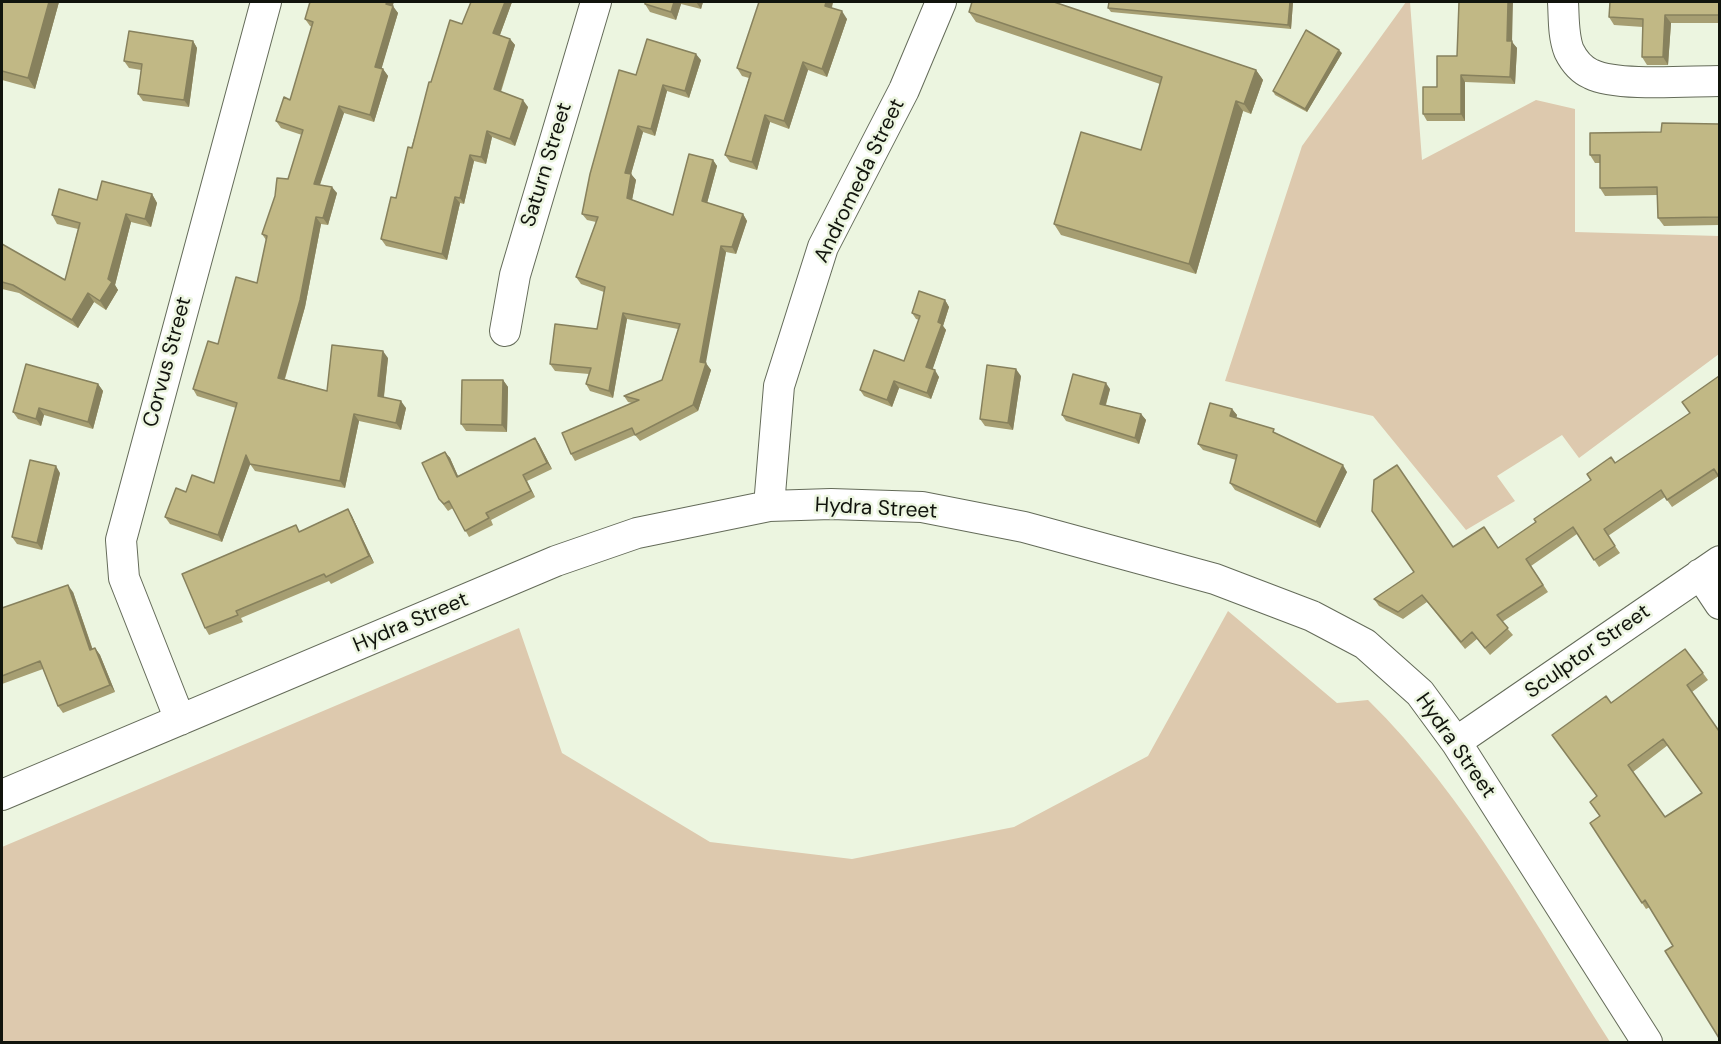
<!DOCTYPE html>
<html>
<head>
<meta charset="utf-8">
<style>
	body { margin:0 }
	#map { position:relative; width:1721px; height:1044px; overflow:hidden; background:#ecf5e0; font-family:"DM Sans",sans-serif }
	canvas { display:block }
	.frame { position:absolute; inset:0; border:3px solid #11140d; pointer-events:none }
</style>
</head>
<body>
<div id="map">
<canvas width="1721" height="1044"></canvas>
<div class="frame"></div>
</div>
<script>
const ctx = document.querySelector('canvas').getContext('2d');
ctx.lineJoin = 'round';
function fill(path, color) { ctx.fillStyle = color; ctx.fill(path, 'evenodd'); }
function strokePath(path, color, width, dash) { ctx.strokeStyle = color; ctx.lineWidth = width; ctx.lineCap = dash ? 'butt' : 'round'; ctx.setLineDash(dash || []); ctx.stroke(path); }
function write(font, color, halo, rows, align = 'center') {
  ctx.font = font + ' "DM Sans",sans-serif'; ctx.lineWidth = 5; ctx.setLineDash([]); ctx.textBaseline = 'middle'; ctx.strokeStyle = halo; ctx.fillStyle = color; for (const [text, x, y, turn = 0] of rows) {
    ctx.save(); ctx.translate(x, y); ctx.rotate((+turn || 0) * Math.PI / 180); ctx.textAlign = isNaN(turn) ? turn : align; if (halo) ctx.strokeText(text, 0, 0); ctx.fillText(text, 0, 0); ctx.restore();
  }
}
const green = new Path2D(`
	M1406,2H1410L1422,160L1536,100L1575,109V232L1719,236V354L1579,458L1562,435L1497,476L1515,501L1466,530L1373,416L1225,381L1302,146Z
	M1228,611L1337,703L1368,700C1467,797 1536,926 1610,1042H2V847L519,628L562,753L710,842L852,859L1014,827L1148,756Z`);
const minor = new Path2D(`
	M1563,2C1564,18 1563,36 1569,51C1574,61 1582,70 1591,74C1618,87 1688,81 1720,81
	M505,331L515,275L596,2
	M769,506L779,386L823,247L904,90L941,2
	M1700,574L1720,604
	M180,720L124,578L121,540L266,2
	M1456,742L1720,561
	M2,795L556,561L637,533L769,506L831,504L922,507L1024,527L1215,579L1312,616L1365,644L1420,693L1456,742L1647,1042`);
const wall = new Path2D(`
	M2,2H59L35,89L2,80Z
	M471,2H512L500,35L510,39L515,45L501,92L528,107L515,146L492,137L486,164L474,161L464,204L460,203L447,260L386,246L381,239L396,198L431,82L462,24Z
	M645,2H703L701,9L681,4L676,20L650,12L645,4Z
	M833,2L832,8L847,19L827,77L808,70L789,129L770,122L757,170L730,162L725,155L749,78L742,76L737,68Z
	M1109,2H1293L1291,29L1111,12L1108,8Z
	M1719,2V23H1671L1668,65H1647L1642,57L1643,27L1614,25L1609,17Z
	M392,6L398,13L381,69H383L388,76L374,122L344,113L320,185L337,193L328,225L321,224L305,307L285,379L327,391L388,358L384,397L406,408L401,430L359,421L345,488L255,471L250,464L222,542L170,524L165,517L186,492L214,483L236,408L197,396L193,389L218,344L257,283L266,240L262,234L288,179L302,135L281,128L276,121L290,100L312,27L310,26L305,19Z
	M969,12L1256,70L1263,80L1251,114L1243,111L1196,274L1061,235L1054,224L1141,150L1160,84L976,22Z
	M193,41L197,48L189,107L143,101L138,94L141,70L129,68L124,61Z
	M1512,42L1517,48L1515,84L1465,82V121H1427L1423,114L1437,87L1457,56Z
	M1342,53L1307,112L1275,95L1273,91Z
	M701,60L689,98L667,91L655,136L643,132L631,174L636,180L632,200L673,215L713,160L717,166L707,203L743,214L747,221L736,254L726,252L705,363L711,370L698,411L640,441L635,435L575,461L571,454L632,403L628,402L624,396L662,380L678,329L627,319L613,398L590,391L586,384L589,374L555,371L550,364L597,329L604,292L581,284L576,277L596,222L587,220L582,214L636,75Z
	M1719,124V225L1664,226L1658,218L1657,195L1605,196L1600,188V163H1595L1590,155L1661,132Z
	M152,194L157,203L151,227L131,222L115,285L118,290L106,310L94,302L78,328L19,293L2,289V244L65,280L78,229L57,224L52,215L97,200Z
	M945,300L949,307L943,326L946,330L932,370L939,377L931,399L899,388L892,407L864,396L860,390L904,361L919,320L916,319L912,313Z
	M1021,376L1013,430L985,426L980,419Z
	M1719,376V476L1672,507L1665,497L1608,536L1620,553L1599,567L1577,534L1531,566L1548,592L1502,622L1513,635L1490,655L1477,639L1465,649L1427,602L1403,619L1379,606L1374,599L1453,547L1498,548L1536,522L1615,463L1690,413Z
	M503,380L508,387L507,432L466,431L461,424Z
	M98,384L103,391L93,429L44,415L41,426L18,419L13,412Z
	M1110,389L1106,405L1141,414L1146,420L1139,444L1066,421L1062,415Z
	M1232,409L1237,415L1236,418L1278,435L1347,472L1320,528L1235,490L1230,483L1236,460L1203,450L1198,444Z
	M535,438L539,444L552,469L527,481L535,497L491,520L493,525L469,537L453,508L448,511L439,499L445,452L450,458L458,476Z
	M60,473L42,550L17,544L12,537Z
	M348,509L352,516L374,563L331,584L329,581L241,618L243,622L209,635L205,628L296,525L300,532Z
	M73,592L93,650L95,648L100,655L115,692L63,713L58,706L43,669L2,684V608Z
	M1685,649L1708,680L1692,692L1719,731L1673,946L1650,907L1646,909L1590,823L1600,816L1611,703ZM1668,745L1702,793L1665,817L1633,772Z`);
const shadedWall = new Path2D(`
	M49,2H59L35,89L28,78Z
	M387,2H394L391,11L386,4Z
	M505,2H512L498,40L493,33Z
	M674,2H680L681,4L676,20L671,12Z
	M696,2H703L701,9Z
	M826,2H833L830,13L825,6Z
	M1290,2H1293L1291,29L1288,25Z
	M1508,2H1513L1512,42L1517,48L1515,84L1510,77L1507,41Z
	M393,6L398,13L380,74L375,67Z
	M842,11L847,19L827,77L822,69Z
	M1665,15L1671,23L1668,65L1663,57Z
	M510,39L515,45L499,96L494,89Z
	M193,41L197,48L189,107L184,100Z
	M1339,50L1342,53L1307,112L1305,109Z
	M696,54L701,60L689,98L685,91Z
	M803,62L808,70L789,129L784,121Z
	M383,69L388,76L374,122L370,115Z
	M1256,70L1263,80L1251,114L1244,104Z
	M1461,75L1465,82V121L1461,114Z
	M663,85L667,91L655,136L651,129Z
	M523,100L528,107L515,146L510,139Z
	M1236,101L1243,111L1196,274L1189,264Z
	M339,106L344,113L318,190L314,184Z
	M765,115L770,122L757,170L752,162Z
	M638,126L643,132L631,174L636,180L631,205L627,198L625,173Z
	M487,131L492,137L486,164L481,157Z
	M470,155L474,161L464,204L460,198Z
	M713,160L717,166L706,207L702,201Z
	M332,187L337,193L328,225L323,218Z
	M152,194L157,203L151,227L145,219Z
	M455,197L460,203L447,260L442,254Z
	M126,214L131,222L115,285L118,290L106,310L100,301L108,279Z
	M743,214L747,221L736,254L732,247Z
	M316,217L321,224L305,307L283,384L278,378Z
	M721,246L726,252L705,368L700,362Z
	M88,293L94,302L78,328L72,320Z
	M945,300L949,307L943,326L946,330L931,374L926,367L938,322Z
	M623,313L627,319L613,398L609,391Z
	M383,351L388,358L383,403L378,396Z
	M706,363L711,370L698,411L693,405Z
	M1016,369L1021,376L1013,430L1008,423Z
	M935,370L939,377L931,399L927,393Z
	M503,380L508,387L507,432L502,425Z
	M894,381L899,388L892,407L887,400Z
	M1106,383L1110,389L1104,410L1100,404Z
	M98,384L103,391L93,429L88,422Z
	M401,401L406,408L401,430L396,423Z
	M39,408L44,415L41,426L36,419Z
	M1232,409L1237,415L1235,423L1230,416Z
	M354,414L359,421L345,488L340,481Z
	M1141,414L1146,420L1139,444L1135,438Z
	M535,438L539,444L552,469L547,463Z
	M445,452L450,458L461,483L457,477Z
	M246,455L251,462L222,542L218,535Z
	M1343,465L1347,472L1320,528L1316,522Z
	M56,466L60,473L42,550L37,543Z
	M523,475L527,481L535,497L531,491Z
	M348,509L352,516L374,563L369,556Z
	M68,585L73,592L95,657L90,650Z
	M95,648L100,655L115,692L110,685Z`);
const building = new Path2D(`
	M2,2H49L28,78L2,71Z
	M310,2H387L386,4L393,6L375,67L383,69L370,115L339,106L314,184L332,187L323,218L316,217L300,300L278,378L327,391L332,345L383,351L378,396L401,401L396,423L354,414L340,481L250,464L246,455L218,535L165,517L176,488L186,492L192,475L214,483L237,403L193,389L208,341L218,344L236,277L257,283L267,236L262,234L275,196L277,178L288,179L303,130L276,121L284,97L290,100L313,22L305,19Z
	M471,2H505L493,33L510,39L494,89L523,100L510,139L487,131L481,157L470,155L460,198L455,197L442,254L381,239L391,197L396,198L408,147L412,148L429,82H431L450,20L462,24Z
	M645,2H674L671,12L645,4Z
	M759,2H826L825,6L842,11L822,69L803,62L784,121L765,115L752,162L725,155L751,73L737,68Z
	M972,2H1054L1256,70L1244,104L1236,101L1189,264L1054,224L1081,132L1141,150L1162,77L969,12Z
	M1109,2H1290L1288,25L1108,8Z
	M1459,2H1508L1507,41H1512L1510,77L1461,75V114H1423V87H1437V56H1457Z
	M1610,2H1719V15H1665L1663,57H1642L1643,19L1609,17Z
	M1306,30L1339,50L1305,109L1273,91Z
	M129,31L193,41L184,100L138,94L142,64L124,61Z
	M647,39L696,54L685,91L663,85L651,129L638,126L625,173L631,174L627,198L673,215L689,154L713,160L702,201L743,214L732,247L721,246L700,362L706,363L693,405L635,435L632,428L571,454L562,433L639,400L624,396L662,380L680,324L623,313L609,391L586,384L591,368L550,364L555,324L597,329L605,287L576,277L598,217L582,214L590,174L619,70L636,75Z
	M1662,123L1719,124V217L1658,218L1657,187L1600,188V155H1590V133L1661,132Z
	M102,181L152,194L145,219L126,214L108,279L112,282L100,301L88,293L72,320L13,285L2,282V244L65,280L80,223L52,215L59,189L97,200Z
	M919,291L945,300L938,322L942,324L926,367L935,370L927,393L894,381L887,400L860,390L874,350L904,361L920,316L912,313Z
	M26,364L98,384L88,422L39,408L36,419L13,412Z
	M987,365L1016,369L1008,423L980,419Z
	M1073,374L1106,383L1100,404L1141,414L1135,438L1062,415Z
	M1719,376V477L1714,469L1667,500L1661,490L1604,529L1615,546L1594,560L1573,527L1526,559L1543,585L1497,615L1508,628L1485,648L1472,632L1461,642L1422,595L1398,612L1374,599L1414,572L1372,511L1374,480L1397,465L1453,547L1484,527L1498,548L1536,522L1534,519L1591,480L1587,474L1611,457L1615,463L1690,413L1682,402Z
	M462,380H503L502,425L461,424Z
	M1210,403L1232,409L1230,416L1274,429L1273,432L1343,465L1316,522L1230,483L1237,455L1198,444Z
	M535,438L547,463L523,475L531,491L486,513L489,518L465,531L449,501L444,504L439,499L422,463L445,452L457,477Z
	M30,460L56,466L37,543L12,537Z
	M348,509L369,556L326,577L324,574L236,611L238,615L205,628L182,574L296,525L299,532Z
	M68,585L90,650L95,648L110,685L58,706L40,661L2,676V608Z
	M1685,649L1703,673L1687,685L1719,731V1038L1665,951L1673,946L1645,900L1642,903L1590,823L1600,816L1590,802L1597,796L1552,735L1606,696L1611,703ZM1663,739L1702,793L1665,817L1628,765Z`);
const streetNames = [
	["Saturn Street",547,165,-73],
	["Andromeda Street",860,181,-64],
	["Corvus Street",168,362,-75],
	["Hydra Street",876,509,3],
	["Hydra Street",411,623,-23],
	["Sculptor Street",1588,652,-35],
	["Hydra Street",1455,746,55]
];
fill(green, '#ddc9ae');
strokePath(minor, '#646b59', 32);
strokePath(minor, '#fff', 30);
fill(wall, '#a69e72');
fill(shadedWall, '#87815d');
fill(building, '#c1b885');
strokePath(building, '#87815d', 1.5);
write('21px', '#11140d', '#ecf5e0', streetNames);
</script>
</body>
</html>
